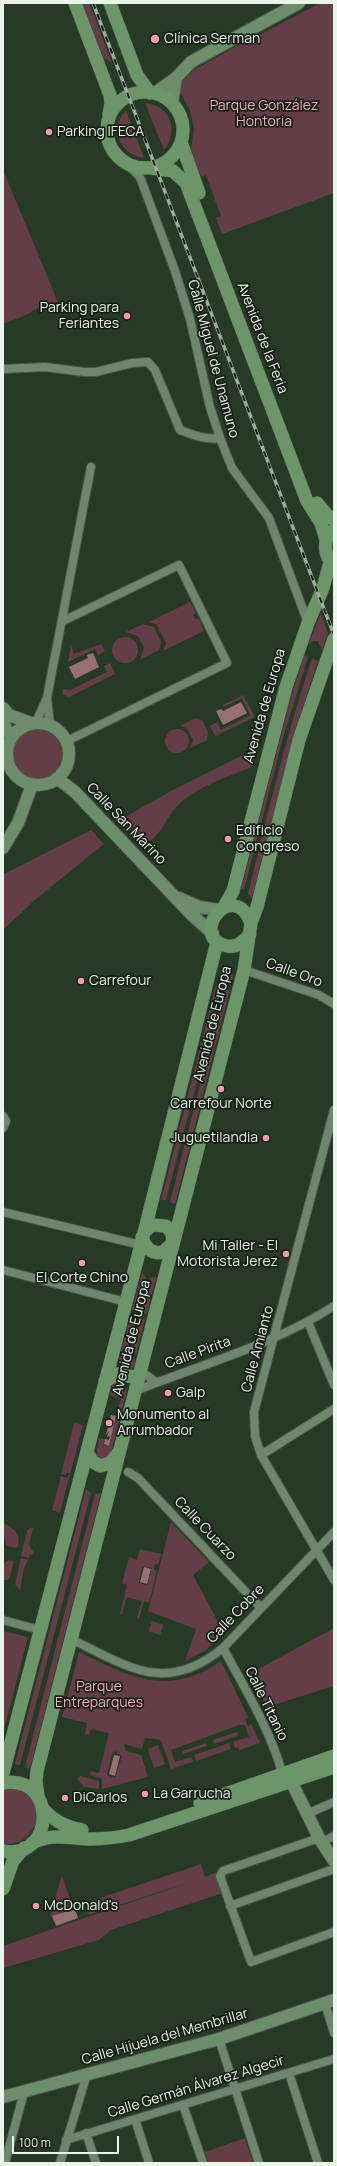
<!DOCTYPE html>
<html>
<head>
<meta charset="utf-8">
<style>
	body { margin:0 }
	#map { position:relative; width:337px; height:2166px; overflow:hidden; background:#273a26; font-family:Manrope,sans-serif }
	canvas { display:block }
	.frame { position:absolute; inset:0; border:4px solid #e9f5e8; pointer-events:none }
	.scale { position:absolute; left:12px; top:2136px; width:107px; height:18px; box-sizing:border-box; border:2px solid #e9f5e8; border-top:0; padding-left:5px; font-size:12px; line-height:14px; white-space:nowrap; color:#e9f5e8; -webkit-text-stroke:3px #161e15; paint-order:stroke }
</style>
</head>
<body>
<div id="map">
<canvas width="337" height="2166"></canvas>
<div class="frame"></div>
<div class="scale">100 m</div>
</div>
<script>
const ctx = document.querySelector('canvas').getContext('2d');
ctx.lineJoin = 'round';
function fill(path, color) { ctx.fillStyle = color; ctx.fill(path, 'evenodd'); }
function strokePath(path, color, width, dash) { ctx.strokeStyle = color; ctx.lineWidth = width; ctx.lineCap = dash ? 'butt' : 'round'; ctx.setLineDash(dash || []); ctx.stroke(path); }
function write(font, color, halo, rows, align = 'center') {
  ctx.font = font + ' Manrope,sans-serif'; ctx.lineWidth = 3.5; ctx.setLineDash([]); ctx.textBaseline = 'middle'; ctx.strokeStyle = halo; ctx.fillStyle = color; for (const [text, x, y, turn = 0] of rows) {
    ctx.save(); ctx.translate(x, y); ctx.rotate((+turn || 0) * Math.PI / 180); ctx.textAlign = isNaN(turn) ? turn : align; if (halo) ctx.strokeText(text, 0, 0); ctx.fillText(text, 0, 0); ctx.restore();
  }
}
const green = new Path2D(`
	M82,3H89L112,63L103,57Z
	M320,3H334V193L222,234L216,218L221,216L206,175L201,177L191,151L194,128L189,108L180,92L182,82L194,70L244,42L245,45L260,39L259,35Z
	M145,103C170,105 180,131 164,150Z
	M126,110L144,158C119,154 109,129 126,110Z
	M3,170L58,302L43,305L26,315L3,324Z
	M190,602L196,613L193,615L195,619L199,618L204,631L163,651L166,643L156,624L149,622Z
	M321,613L328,633L322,650L318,641H313L308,645Z
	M143,624L154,627L161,642L159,650L140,660L144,647L138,636L126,632Z
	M112 650a13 13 0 1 1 26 0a13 13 0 1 1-26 0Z
	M101,644L105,651L98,655L95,649L68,662L71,646L74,654Z
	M304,655L308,657L283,738L244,890L241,889L290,701Z
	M312,658L318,661L295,731L252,898L248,894C267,815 286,736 312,658Z
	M110,663L115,674L69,697L62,694L63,689L70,690L107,672L104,666Z
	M243,695L255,717L215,736L210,726L217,722L221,730L250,715L242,698L224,707L223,705Z
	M196,718L203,721L208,733L207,740L190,748L193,740L187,728L180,726Z
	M12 754a25 25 0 1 1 50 0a25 25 0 1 1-50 0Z
	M165 741a12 12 0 1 1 24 0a12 12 0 1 1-24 0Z
	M257,748L252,767C228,777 198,786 179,804C165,817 163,836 143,845L120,820L171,791Z
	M91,830L104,844L36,899L3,930L4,874Z
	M219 977a7 7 0 1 1 14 0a7 7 0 1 1-14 0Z
	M216,985L221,990L166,1200H161Z
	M230,989L175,1204L170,1202L224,991Z
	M142,1273L146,1277L137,1311L132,1310Z
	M156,1277L147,1314L141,1312L150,1278Z
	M131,1315L136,1316L127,1350L121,1351Z
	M140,1317L145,1318L136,1355L131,1351Z
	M119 1362a8 8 0 1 1 16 0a8 8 0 1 1-16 0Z
	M116,1382L125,1384L127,1390L110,1456L102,1460L96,1456L99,1438L105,1439L103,1445L109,1446L121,1399L110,1395L112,1386Z
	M74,1423L83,1425L60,1513L52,1510L61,1476L68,1478L69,1473H66V1475L61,1474Z
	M86,1489L91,1493L20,1765L15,1764Z
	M101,1493L30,1769L25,1767L95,1494Z
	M171,1522L209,1562L193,1575L223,1631L206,1650L185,1661L196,1629L148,1611Z
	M3,1523C15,1529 22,1534 17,1548L7,1546L3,1534Z
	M30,1528H33L29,1545L34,1553L33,1555L30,1554L29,1558L21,1556L27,1531Z
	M140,1549L161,1554L158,1565L155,1564L154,1569L157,1571L149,1603L144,1601L139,1619L137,1618L142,1601L127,1597L122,1614H120L127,1585L122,1583L129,1557L137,1560ZM142,1566L152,1568L147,1585L139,1583Z
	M21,1558L28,1560L24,1568L20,1591L15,1584Z
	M9,1560L14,1561L10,1577L8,1580H3V1564Z
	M152,1621L163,1625L160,1635L149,1631Z
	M334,1628V1686L267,1707L251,1673Z
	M3,1631L28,1637L3,1734Z
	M79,1652C131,1677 167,1698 221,1661L248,1717L245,1719L248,1726L251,1724L260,1743L239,1750L238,1747L235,1748L233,1742L249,1737L245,1725H239L171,1750L175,1762L191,1757L193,1762L171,1769L161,1740L145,1738L142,1749L124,1744L126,1751L141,1755L148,1777L102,1789V1779L90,1775L91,1771L99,1773L109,1733L91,1729L89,1735L85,1734L87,1723L62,1717ZM115,1751L122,1756L115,1778L107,1775L112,1754Z
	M237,1732L238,1736L214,1744L213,1740Z
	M206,1743L207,1746L183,1754L182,1751Z
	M229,1743L231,1749L196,1761L194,1755Z
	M158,1745L165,1764L154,1768L148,1749Z
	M80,1776L99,1781V1789L84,1787L77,1778Z
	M3,1788C9,1789 16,1788 22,1790C52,1801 34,1851 3,1843Z
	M201,1864L205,1877L217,1872L223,1893L111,1930L99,1940L3,1968V1946L196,1880L89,1915L85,1903Z
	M62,1875L73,1909L50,1917Z
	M245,2138L253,2163H209L205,2152Z`);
const water = new Path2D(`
	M93,653L99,667L75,679L69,667L88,658L87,655Z
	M241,702L247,713L223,725L216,711L221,709L223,711Z
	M111,1415L116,1416L109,1446L104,1444L105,1439L109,1440L110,1437L107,1436L109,1431L106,1435Z
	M144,1567L151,1569L147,1584L140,1582Z
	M114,1755L120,1756L115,1776L109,1774Z
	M75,1909L78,1918L56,1926L52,1916Z`);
const street = new Path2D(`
	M128,165L140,177L175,271L190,319L210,407L220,438L232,468L269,518L308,623
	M3,369L45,367L84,372H96L132,363L148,362L155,370L180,430C193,435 206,440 220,438
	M63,621L179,565L227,663L67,741
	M36,722L46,700
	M50,725L47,698L91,467
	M244,970L319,995L334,1004
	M334,1110L254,1412L255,1436L261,1455L334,1580
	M3,1116L6,1121L3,1128
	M3,1212L141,1245
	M3,1270L126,1302
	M308,1322L334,1385
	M141,1371L153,1380
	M135,1391C203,1364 273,1345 334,1306
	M261,1455L334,1409
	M128,1472L138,1478L260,1607
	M3,1620L40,1630
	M71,1639C129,1667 165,1695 223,1648L334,1532
	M223,1648C243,1685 272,1733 282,1773
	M307,1814L334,1802
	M319,1838L223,1871L220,1876L251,1962L334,1932
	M322,1842L334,1836
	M230,1906L334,1869
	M325,2003L334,2033
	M219,2039L259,2163
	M289,2073L318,2163
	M183,2105L203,2163
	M135,2119L149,2163
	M86,2133L96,2163
	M66,2140L334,2059
	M5,2163L24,2092
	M60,2163L87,2074`);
const secondary = new Path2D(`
	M155,93L176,78L191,62L299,3
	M172,103L176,78
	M3,708L9,715L31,723
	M7 754a31 31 0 1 1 62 0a31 31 0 1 1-62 0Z
	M3,723L11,737
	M57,778L75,792L191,914L213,934
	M3,848L18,823L32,785
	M179,898L199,907L219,910
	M291,1781L319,1838L334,1861
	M3,2097L219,2039L334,2000`);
const primary = new Path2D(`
	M75,3L110,95L111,104L109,114
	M110,3L137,75L150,93
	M107 130a38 38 0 1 1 76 0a38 38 0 1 1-76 0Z
	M181,142L199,193
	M151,168L173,171L186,183L307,501L321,523L326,540
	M317,503L327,515L334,520
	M330,532C323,544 324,556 334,565
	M224,907L233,891L286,687L308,623L323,588L330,562
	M250,934C244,942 237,948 227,946C187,938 232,876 251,923
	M142,1237C145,1248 152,1255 163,1252L173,1243L172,1233L166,1226L152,1225L144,1232
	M105,1381L118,1374L139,1378
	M87,1452L92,1461L100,1466L110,1463L119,1452
	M3,1773L141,1245L217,942
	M3,1783C57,1773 56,1861 3,1851
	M38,1796L36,1781L37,1771L231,1020L244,970L251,923L257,907L299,740L334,639
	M200,1803L334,1756
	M44,1810C56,1822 66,1827 82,1830
	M32,1843C55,1833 65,1838 88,1839C102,1839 115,1838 129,1835L334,1767
	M3,1889L13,1861L24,1848`);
const rail = new Path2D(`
	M93,3L334,635`);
const markers = [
	[155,39,5,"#f39aac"],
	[49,132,4,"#f39aac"],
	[127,316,4,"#f39aac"],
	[228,839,4,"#f39aac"],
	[81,981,4,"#f39aac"],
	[221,1089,4,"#f39aac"],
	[266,1138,4,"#f39aac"],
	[286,1254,4,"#f39aac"],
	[82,1263,4,"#f39aac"],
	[168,1393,4,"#f39aac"],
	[109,1423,4,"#f39aac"],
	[145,1794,4,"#f39aac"],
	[65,1798,4,"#f39aac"],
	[36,1906,4,"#f39aac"]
];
const poiNames = [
	["Clínica Serman",164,39],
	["Parking IFECA",57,132],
	["Parking para",119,308,"right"],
	["Feriantes",119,324,"right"],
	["Edificio",236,831],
	["Congreso",236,847],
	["Carrefour",89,981],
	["Carrefour Norte",221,1104,"center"],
	["Juguetilandia",258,1138,"right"],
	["Mi Taller - El",278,1246,"right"],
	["Motorista Jerez",278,1262,"right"],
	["El Corte Chino",82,1278,"center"],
	["Galp",176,1393],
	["Monumento al",117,1415],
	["Arrumbador",117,1431],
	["La Garrucha",153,1794],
	["DiCarlos",73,1798],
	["McDonald's",44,1906]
];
const parkNames = [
	["Parque González",264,106],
	["Hontoria",264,122],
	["Parque",99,1687],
	["Entreparques",99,1703]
];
const streetNames = [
	["Avenida de la Feria",262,338,69],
	["Calle Miguel de Unamuno",213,359,75],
	["Avenida de Europa",265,706,-74],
	["Calle San Marino",126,824,46],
	["Calle Oro",294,973,20],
	["Avenida de Europa",213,1024,-76],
	["Avenida de Europa",132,1338,-76],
	["Calle Amianto",258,1349,-75],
	["Calle Pirita",198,1353,-20],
	["Calle Cuarzo",205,1529,46],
	["Calle Cobre",236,1614,-46],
	["Calle Titanio",266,1704,64],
	["Calle Hijuela del Membrillar",165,2037,-16],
	["Calle Germán Álvarez Algecir",196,2087,-17]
];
fill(green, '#643e46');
fill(water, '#996f76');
strokePath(street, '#485847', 10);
strokePath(secondary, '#485847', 14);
strokePath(primary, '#485847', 14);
strokePath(street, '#6f856e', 8);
strokePath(secondary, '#6e8d6c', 12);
strokePath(primary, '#6c966a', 13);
strokePath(rail, '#9ead9d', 3.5);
strokePath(rail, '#161e15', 2, [6]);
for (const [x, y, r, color] of markers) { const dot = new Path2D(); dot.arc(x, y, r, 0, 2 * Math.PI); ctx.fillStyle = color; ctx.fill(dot); strokePath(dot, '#161e15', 1.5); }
write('14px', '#e9f5e8', '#161e15', poiNames, 'left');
write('14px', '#f5aebc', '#161e15', parkNames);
write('14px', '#e9f5e8', '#161e15', streetNames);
</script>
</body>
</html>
